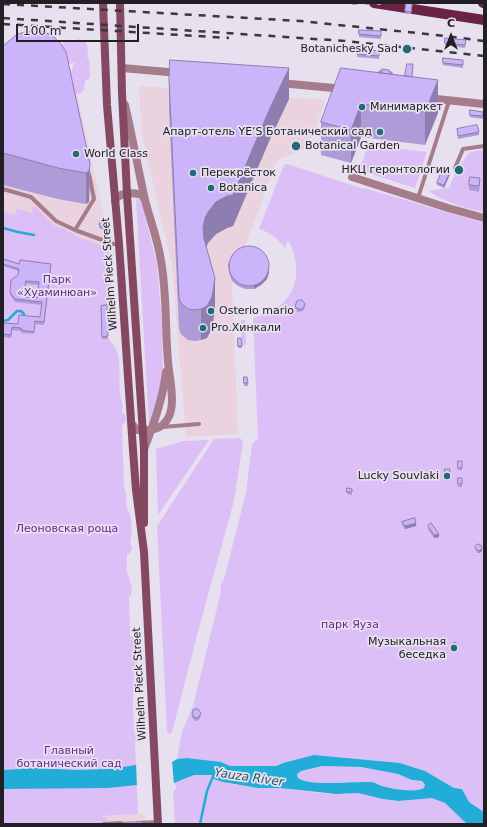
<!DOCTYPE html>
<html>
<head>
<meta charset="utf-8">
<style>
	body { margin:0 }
	#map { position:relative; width:487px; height:827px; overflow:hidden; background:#e7e0ee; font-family:"DejaVu Sans",sans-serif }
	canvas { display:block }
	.frame { position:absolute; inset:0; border:4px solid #232025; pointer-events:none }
	.north { position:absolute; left:431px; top:16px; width:40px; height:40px; -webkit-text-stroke:3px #e7e0ee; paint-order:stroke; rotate:0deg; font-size:11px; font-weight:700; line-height:16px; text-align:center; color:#232025 }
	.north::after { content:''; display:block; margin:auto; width:14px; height:18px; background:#232025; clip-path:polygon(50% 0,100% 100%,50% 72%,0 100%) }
	.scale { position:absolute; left:16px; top:24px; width:123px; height:18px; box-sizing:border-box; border:2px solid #232025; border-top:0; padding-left:5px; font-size:12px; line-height:14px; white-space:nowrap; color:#232025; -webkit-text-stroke:3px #e7e0ee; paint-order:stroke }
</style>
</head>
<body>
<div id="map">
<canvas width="487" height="827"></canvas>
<div class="frame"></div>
<div class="north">С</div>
<div class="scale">100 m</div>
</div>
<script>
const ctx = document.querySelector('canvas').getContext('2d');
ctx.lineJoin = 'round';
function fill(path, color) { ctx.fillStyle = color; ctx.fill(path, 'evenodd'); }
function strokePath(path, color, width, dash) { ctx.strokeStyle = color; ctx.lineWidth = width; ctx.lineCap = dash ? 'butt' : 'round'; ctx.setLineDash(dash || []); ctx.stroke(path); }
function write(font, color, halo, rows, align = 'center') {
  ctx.font = font + ' "DejaVu Sans",sans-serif'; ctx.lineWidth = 3.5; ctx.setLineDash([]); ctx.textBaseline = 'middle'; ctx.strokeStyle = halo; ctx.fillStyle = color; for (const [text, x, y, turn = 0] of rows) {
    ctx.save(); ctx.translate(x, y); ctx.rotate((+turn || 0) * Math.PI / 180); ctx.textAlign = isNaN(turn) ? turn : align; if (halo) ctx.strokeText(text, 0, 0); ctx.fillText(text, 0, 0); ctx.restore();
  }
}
const commercial = new Path2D(`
	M3,49L60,58L68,65L73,74L106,226L107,239L103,246L3,211Z
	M139,86L326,100L307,148L277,160L244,249L230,262L229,273L232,281L238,434L186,437L172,265L142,136Z
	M145,814L146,824H96L102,816Z`);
const green = new Path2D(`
	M78,39L83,40L87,45L88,51L87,57L89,60L90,77L89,79L86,80L84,85L85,89L80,94L75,93C72,80 68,75 75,62L69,64L59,47L65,42H76Z
	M374,146L427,152L415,188L359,170L367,149Z
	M484,150V212C465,208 445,203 429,191L449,188L457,169L470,152Z
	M287,164L364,189V188L484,223V812L469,802L462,789L454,788L425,771L400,763L336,757L283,763L276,766H230L221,762L187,758L177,759L182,732L193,706L220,596L221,584L224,579L246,493L252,444L258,438L253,318C293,309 307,276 288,240L285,248C277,238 271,233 259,229L284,165Z
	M137,199L141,200L157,264L162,324L163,376L151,424H149L136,200Z
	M33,207H36L54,225L75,234V236L109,248L113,307L107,308L108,339C124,351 118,375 120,393C121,400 124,405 122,412L126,417V421L122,425L124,487C127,493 126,501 127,508C128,511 129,511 130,514C132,519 132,540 130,544L132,548L130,554H127C127,561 126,569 128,575C130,582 133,587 131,595L129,597L130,635L135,639L138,656L136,666L132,668L134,674L133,702L134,732L136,736L135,743L138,814L102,816L107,819L109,824H97V822L96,824H3V211L15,215L17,208L31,213Z
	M241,320H245L246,345L242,346Z
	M239,438L241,439L243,442L234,501L200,624L172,732L169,734L167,732L157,526L214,439Z
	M209,440L158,515L156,449L184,441Z
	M322,766L361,767L398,774L412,780L422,781L425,785L424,788C416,793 392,789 382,786C378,785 375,782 370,782C353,781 309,787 298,778L297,774L301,771Z
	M194,775H212C221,788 267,787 283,788C301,790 319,794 337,794C344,794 352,792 359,793C372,795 384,801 398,801C409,801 423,795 434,798C448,802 457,814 467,824H175L173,792L177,787L174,783Z`);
const water = new Path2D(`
	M314,755L400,763L425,771L454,788L462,789L469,802L484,812V824H467L445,803L432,798L398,801L383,799L358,793L336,794L281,788H258L223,782L214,779L212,775H194L174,783L137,785L108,788L3,789V770L36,768L77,770L108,769L136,765L172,762L177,759L187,758L221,762L230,766H276L283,763ZM322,766L361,767L398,774L412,780L422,781L425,785L424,788C416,793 392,789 382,786C378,785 375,782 371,782C353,781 309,787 298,778L297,774L301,771Z`);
const pier = new Path2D(`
	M172,761L174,785L137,787L136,763Z`);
const stream = new Path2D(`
	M3,228L18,232L34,235
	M3,321L8,320L17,311H21L24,314V317
	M200,824L207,791L214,774`);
const service = new Path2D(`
	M455,168L463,149L484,146
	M3,189L31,197L56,221L75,230L94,199L89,174
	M418,198L449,101
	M75,230L113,244H119
	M163,427L199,424
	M138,823L158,822
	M104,824L121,823`);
const minor = new Path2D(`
	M125,105C132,136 138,168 145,200C150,220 158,240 161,261C167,294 165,328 168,361C169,378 177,406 167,420C161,430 148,431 137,430L132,424
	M352,177L448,208L484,218
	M115,201C118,192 134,192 142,195L145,200
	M144,449C154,424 163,399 166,372`);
const tertiary = new Path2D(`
	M122,68L179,73
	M280,83L344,89
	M427,98L484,104`);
const secondary = new Path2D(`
	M103,3L107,105L119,244L133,450L136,490L144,552L158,824
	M120,3L122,93L127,194L144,449V523`);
const primary = new Path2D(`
	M374,3L484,20
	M483,3H484`);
const rail = new Path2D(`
	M3,4L300,21L446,36L484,41
	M3,18L345,41L484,56
	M3,24L229,38`);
const wall = new Path2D(`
	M310,3H325L310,4Z
	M352,3H357V5H352Z
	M365,3H369V5H365Z
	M377,3H381V5H377Z
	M413,3L411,14H405V11Z
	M359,30L381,31V39L359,37Z
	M445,43H466L465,48L445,45Z
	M3,46L90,164L89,202L86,204L58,199L3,185Z
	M358,49L379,51V59L357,57Z
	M443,58L463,60V68L443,65Z
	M389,72L392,74L412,77L438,113L425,145L361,137L351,163L321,155V122L379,73Z
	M169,79L289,99L270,139L233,226L227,228L216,234L208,243L206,247L215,309L212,328L207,338L201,340L195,341L188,340L181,334L179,329L169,110Z
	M470,110L483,112V119L470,117Z
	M457,129L479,132V135L458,139Z
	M450,174L444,188L437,185V183Z
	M480,183L479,192L469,190V185Z
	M99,225L106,226L103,230L99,228Z
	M3,259L19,264L51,267L44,325L35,324L34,334L21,333V331L12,330L11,338L3,337V323L18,324L40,317L42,305L15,302L10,295V292L18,275L19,271L3,266ZM26,284L39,285L37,298L25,297Z
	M228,263L269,272L267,279L261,285L254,289H245L238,286L232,281L229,273Z
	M107,305L108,339H102L101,306Z
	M295,306L305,307L303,311L298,312L295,308Z
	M238,338H241L242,348H238Z
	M244,377H247L248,386H244Z
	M458,461H462V470H458Z
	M445,469H450L449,479H445Z
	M458,478H462V487H458Z
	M347,488L352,489V495L347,494Z
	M402,522L416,526L405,529L402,525Z
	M428,526L439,537L434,538L428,529Z
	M475,547L482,551L479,553H477L475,549Z
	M451,646L457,648L455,651H453L451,649Z
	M192,714L201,716L199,720L195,721L192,717Z`);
const shadedWall = new Path2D(`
	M289,68V99L270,139L233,226L227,228L216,234L208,243L205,250L203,228L205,218L208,212L270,108Z
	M438,80V113L425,145V112Z
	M361,104V137L351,163V130Z
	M90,164L89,202L86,204V173Z
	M450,172V174L444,188V185Z
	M106,223V226L103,230V228Z
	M269,269V272L267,279L261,285L254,289V286Z
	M215,278V309L212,328L207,338L201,340V309Z
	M416,523V526L405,529V526Z
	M439,534V537L434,538V535Z
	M482,548V551L479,553V551Z`);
const building = new Path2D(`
	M406,3H412L411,12L405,11Z
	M359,30L381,31V36L359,34Z
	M25,32H45L54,37L61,44L66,52L90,164L89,171L86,173L58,168L3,153V46L9,41L16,35Z
	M445,38L466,40L465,45L445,43Z
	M358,49L379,51V56L357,54Z
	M443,58L463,60V65L443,63Z
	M170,60L289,68L270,108L233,195L227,196L216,202L208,212L205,218L203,228L204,239L215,278L212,297L207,306L201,309L195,310L188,309L181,303L179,298L169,79Z
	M407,64H413L412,77L405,76Z
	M341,68L438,80L425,112L361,104L351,130L321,122Z
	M382,69L389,70V72H392V74L379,73V71H382Z
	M470,110L483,112V116L470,115Z
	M477,125L479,132L458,136L457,129Z
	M443,169L450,172L444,185L437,183Z
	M470,177L480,178L479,186L469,185Z
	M101,221L106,223L103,228L99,225Z
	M229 266a20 20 0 1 1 40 0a20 20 0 1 1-40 0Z
	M3,259L19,264L20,260L51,264L44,322L35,321L34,332L21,330V328L12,327L11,335L3,334V323L18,324L19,315L40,317L42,302L15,299L10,292L11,280L18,275L19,269L3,264ZM26,281L39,282L37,298L24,297Z
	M302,300L305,304L303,309H298L295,306L297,301Z
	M107,305L108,336L102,337L101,306Z
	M238,338H241L242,346H238Z
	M244,377H247L248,383H244Z
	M458,461H462V468H458Z
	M445,469H450L449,477H445Z
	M458,478H462V484H458Z
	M347,488L352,489V492H347Z
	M415,518L416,523L405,526L402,522Z
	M431,523L439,534L434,535L428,526Z
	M478,544L482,546V548L479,551L477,550L475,547Z
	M455,642L457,645L455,649H453L451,646L453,643Z
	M198,709L201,713L199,717L195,718L192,714L193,710Z
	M142,822V824H117V823Z`);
const markers = [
	[407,49,5,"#226a77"],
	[362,107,4,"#226a77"],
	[380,132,4,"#226a77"],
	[296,146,5,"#226a77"],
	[76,154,4,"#226a77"],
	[459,170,5,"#226a77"],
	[193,173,4,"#226a77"],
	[211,188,4,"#226a77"],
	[211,311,4,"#226a77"],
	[203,328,4,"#226a77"],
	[447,476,4,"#226a77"],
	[454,648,4,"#226a77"]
];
const poiNames = [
	["Botanichesky Sad",398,49,"right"],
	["Минимаркет",370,107],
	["Апарт-отель YE’S Ботанический сад",372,132,"right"],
	["Botanical Garden",305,146],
	["World Class",84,154],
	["НКЦ геронтологии",450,170,"right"],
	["Перекрёсток",201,173],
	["Botanica",219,188],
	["Osterio mario",219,311],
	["Pro.Хинкали",211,328],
	["Lucky Souvlaki",439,476,"right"],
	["Музыкальная",446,642,"right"],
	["беседка",446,655,"right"]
];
const streetNames = [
	["Wilhelm Pieck Street",110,274,-94],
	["Wilhelm Pieck Street",140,684,-93]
];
const parkNames = [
	["Парк",57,280],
	["«Хуаминюан»",57,293],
	["Леоновская роща",67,529],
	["парк Яуза",350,625],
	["Главный",69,751],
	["ботанический сад",69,764]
];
const waterNames = [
	["Yauza River",249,778,8]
];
fill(commercial, '#ead2de');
fill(green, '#dcbff6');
fill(water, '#22acd8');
fill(pier, '#e7e0ee');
strokePath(stream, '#22acd8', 2.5);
strokePath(service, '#a67b8b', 4);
strokePath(minor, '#a67b8b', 8);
strokePath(tertiary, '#a67b8b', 8);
strokePath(secondary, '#844961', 8);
strokePath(primary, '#6a2344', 10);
strokePath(rail, '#3a373d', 2.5, [7, 7]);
fill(wall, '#af9bd7');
fill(shadedWall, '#8e7eaf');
fill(building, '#cbb4fa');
strokePath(building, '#8e7eaf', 1);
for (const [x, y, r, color] of markers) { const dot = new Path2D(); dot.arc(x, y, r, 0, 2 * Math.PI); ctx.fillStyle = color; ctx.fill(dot); strokePath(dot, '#e7e0ee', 1.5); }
write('11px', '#232025', '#e7e0ee', poiNames, 'left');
write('11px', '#232025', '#e7e0ee', streetNames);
write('11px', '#652b8c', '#e7e0ee', parkNames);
write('italic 12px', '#25576b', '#e7e0ee', waterNames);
</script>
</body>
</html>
